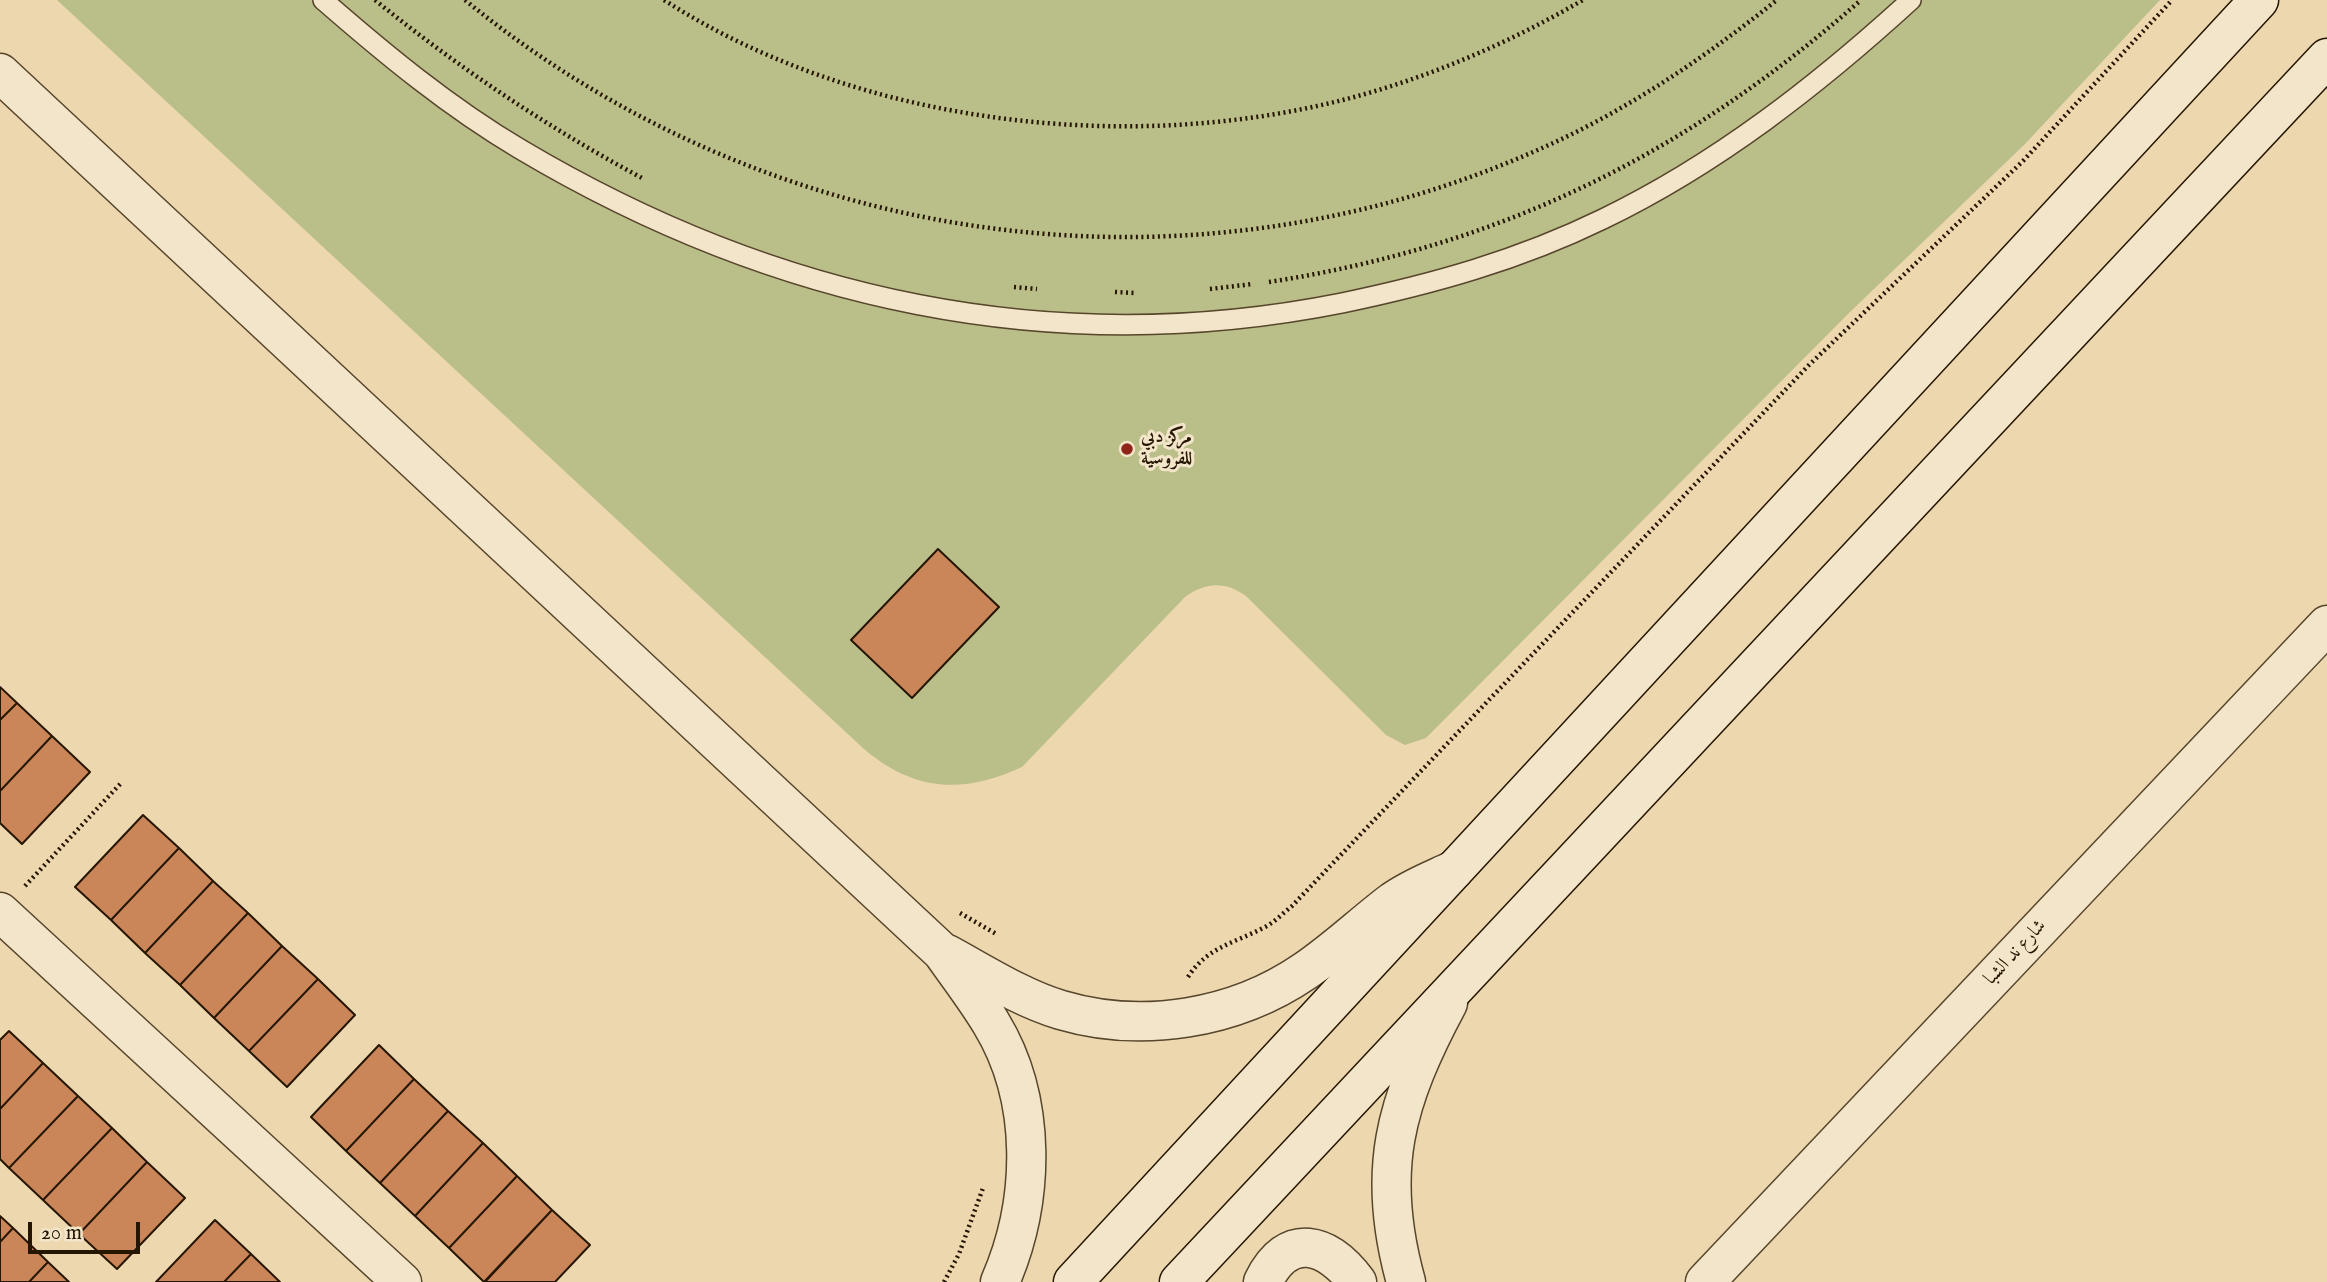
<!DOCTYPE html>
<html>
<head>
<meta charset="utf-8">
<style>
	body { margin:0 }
	#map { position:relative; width:2327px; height:1282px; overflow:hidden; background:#ecd7ae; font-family:"IM FELL English",serif }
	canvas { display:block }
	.scale { position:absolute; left:28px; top:1222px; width:112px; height:32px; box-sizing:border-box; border:4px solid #251601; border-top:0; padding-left:9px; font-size:21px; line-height:24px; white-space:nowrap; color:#251601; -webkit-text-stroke:5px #f3e5ca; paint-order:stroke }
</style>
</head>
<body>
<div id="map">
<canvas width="2327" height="1282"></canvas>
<div class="scale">20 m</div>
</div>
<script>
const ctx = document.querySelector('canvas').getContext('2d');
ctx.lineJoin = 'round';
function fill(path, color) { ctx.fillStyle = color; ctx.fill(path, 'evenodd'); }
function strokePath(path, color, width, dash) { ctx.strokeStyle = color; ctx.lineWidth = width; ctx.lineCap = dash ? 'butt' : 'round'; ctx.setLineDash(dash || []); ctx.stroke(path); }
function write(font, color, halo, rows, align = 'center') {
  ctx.font = font + ' "IM FELL English",Amiri,serif'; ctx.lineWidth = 6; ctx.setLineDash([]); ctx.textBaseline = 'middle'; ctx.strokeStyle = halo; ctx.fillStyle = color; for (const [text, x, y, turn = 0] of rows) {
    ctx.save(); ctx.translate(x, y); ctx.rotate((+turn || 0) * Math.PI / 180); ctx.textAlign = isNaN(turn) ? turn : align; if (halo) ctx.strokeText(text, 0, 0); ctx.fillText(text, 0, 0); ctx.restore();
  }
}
const green = new Path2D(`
	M57,0H2160L2024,145L1850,312L1426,738L1405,745L1386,735L1247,597C1226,581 1206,582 1185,597L1022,767C963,794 915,792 864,749Z`);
const building = new Path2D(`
	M938,549L999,607L912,698L851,640Z
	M0,687L17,703L0,720Z
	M17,703L52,736L0,791V720Z
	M52,736L90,772L22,844L0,823V791Z
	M143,815L179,848L111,920L75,887Z
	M179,848L213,881L145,953L111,920Z
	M213,881L248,913L180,985L145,953Z
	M248,913L282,946L214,1018L180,985Z
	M282,946L318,979L249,1051L214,1018Z
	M318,979L355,1015L287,1087L249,1051Z
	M9,1031L43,1063L0,1109V1040Z
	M379,1045L414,1079L346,1151L311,1117Z
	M43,1063L78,1096L9,1168L0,1159V1109Z
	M414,1079L448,1111L380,1183L346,1151Z
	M78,1096L112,1128L43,1200L9,1168Z
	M448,1111L483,1143L415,1216L380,1183Z
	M112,1128L147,1162L79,1234L43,1200Z
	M483,1143L517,1176L449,1248L415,1216Z
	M147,1162L185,1198L117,1269L79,1234Z
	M517,1176L552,1210L484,1282L449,1248Z
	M552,1210L590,1245L555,1282H485Z
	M0,1216L13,1228L0,1242Z
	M215,1220L251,1254L224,1282H156Z
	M13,1228L48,1262L29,1282H0V1242Z
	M251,1254L280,1282H224Z
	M48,1262L69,1282H29Z`);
const path = new Path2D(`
	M375,0C459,68 547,127 642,178
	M465,0C767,247 1184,309 1542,148C1628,110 1704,58 1777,0
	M664,0C861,127 1140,158 1365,94C1442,72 1514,40 1583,0
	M1269,282C1501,246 1685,155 1861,0
	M1014,287L1037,289
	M1210,289L1253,284
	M1115,292L1135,293
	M25,886L122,782
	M960,913L998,935
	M1188,977C1207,947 1235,943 1265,927C1275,922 1283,913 1292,906L1809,365L2023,161L2172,0
	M944,1282L959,1254L983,1188`);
const service = new Path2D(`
	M323,0C385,54 449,107 520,149C774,300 1051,361 1342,303C1433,284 1519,260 1603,219C1717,164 1818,85 1911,0`);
const minor = new Path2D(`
	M0,912L402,1282
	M1263,1282C1288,1230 1328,1243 1357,1282
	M1406,1282C1375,1171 1395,1102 1448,1003
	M1705,1282L2327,625`);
const tertiary = new Path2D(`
	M0,73L942,952C958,975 976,998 991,1023C1038,1100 1035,1202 1000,1282
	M947,954C984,974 1021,998 1061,1010C1142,1034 1235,1019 1305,971C1336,950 1363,924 1392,902C1411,888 1433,880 1454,870`);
const secondary = new Path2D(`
	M1073,1282L2259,0
	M1179,1282L2327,58`);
const markers = [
	[1127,449,7,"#8f2418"]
];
const poiNames = [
	["مركز دبي",1141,438],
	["للفروسية",1141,460]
];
const streetNames = [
	["شارع ند الشبا",2016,953,-47]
];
fill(green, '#babe89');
fill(building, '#ca8659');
strokePath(building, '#251601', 2);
strokePath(service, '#57462c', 22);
strokePath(minor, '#57462c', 41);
strokePath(tertiary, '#57462c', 41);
strokePath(secondary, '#251601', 41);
strokePath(path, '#251601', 4.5, [2, 3.5]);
strokePath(service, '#f3e5ca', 19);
strokePath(minor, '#f3e5ca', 38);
strokePath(tertiary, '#f3e5ca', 38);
strokePath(secondary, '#f3e5ca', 38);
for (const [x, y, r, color] of markers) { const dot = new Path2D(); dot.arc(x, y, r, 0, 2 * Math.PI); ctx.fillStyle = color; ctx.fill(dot); strokePath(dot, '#f3e5ca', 2.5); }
write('bold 19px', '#251601', '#f3e5ca', poiNames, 'left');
write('19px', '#251601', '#f3e5ca', streetNames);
</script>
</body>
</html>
